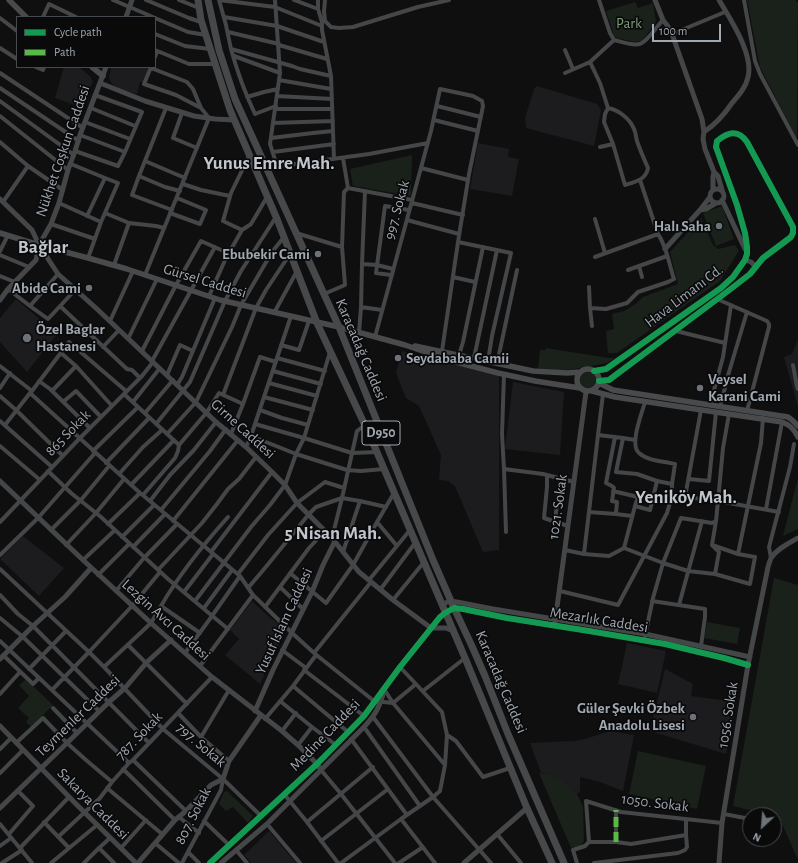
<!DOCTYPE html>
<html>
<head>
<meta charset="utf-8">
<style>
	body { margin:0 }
	#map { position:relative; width:798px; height:863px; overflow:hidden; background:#0f0f10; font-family:"Alegreya Sans",sans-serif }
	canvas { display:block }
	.legend { position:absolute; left:16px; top:16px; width:140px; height:52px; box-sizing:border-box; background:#0a0a0b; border:1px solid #46494d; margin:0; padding:5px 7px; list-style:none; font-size:12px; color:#a0a8b1 }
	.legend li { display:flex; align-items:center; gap:8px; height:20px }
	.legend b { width:20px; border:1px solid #46494d }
	.north { position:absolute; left:742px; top:807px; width:40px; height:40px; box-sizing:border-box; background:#0a0a0b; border:1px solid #46494d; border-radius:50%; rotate:206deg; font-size:11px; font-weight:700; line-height:16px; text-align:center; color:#a0a8b1 }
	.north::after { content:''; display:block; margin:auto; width:14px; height:18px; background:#6d7279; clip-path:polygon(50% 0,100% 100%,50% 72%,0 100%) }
	.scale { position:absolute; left:652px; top:24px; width:69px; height:18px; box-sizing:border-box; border:2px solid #a0a8b1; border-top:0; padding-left:5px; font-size:12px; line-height:14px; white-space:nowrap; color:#a0a8b1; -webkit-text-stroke:3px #0a0a0b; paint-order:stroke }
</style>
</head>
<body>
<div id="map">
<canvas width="798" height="863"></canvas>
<ul class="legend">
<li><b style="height:5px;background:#139951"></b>Cycle path</li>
<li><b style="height:5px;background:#58b947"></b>Path</li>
</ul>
<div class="north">N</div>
<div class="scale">100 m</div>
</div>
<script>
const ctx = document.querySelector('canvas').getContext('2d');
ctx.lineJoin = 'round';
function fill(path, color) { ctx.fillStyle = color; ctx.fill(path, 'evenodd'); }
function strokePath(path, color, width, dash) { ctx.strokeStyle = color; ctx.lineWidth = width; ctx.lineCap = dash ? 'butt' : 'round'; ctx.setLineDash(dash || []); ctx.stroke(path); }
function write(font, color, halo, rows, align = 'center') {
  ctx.font = font + ' "Alegreya Sans",sans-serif'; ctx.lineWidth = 3.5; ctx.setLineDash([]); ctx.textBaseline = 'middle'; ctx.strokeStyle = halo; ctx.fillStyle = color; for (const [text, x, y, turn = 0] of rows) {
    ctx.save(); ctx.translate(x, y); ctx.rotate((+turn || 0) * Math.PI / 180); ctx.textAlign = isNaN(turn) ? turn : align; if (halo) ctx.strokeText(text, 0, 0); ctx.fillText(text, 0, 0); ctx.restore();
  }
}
const built = new Path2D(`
	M64,67H79L90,76L93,81L83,108L55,98Z
	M111,67H148L143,82H140L137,94L121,90L112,84L109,78Z
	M537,86L597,104L601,110L594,146L526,128L525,118L534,89Z
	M478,143L509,149L508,157L519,159L512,196L470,189Z
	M16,299L57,334L27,372L0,342V318Z
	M798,340V407L784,357L792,354Z
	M402,351L499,376V550L483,552L455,486L448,481L439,480L441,455L419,406L406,398L396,373Z
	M513,382L564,392L560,455L505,449Z
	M23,536L64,568L39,596L0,559Z
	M252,601L269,617L286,629L260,684L225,655L239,639L230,630Z
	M627,643L666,651L657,693L618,684Z
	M665,669L693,684L691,696L736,702L726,754L650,731Z
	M610,731L634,735L623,791L600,782L580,777V792L577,794L568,787L548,774L541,773L530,743L550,742L575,741L585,739Z
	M269,831L296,863H251L244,855Z`);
const green = new Path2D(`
	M747,0H796V2H798L797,139L768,83L760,67Z
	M635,2L638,8L653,3L656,22L642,41L634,42L617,38L614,36L606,11Z
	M412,155L411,196L353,186L350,169Z
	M722,206L734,239L716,246L703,213Z
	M701,218L713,245L718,249L735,245L739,251L720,281L617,353H608L606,331L614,329L612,314L624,311L637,303L643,297L678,284L670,252Z
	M546,348L609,358H615L607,363L575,369L560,371L538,368L540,350H545Z
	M580 380a8 8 0 1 1 16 0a8 8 0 1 1-16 0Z
	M798,478V529L783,536Z
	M774,578L798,585V860L779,817L774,816V815H770L733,806Z
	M707,622L740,628L737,644L704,638Z
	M25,680L34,687L53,705L31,727L26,722L29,718L18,708L29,696L19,685Z
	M638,751L706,766L697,809L629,794Z
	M539,773L548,774L558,778L577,794L583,807L584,841L581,846L571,848Z
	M227,791L253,816L248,823L233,807L226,811L219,804L224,792Z`);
const minor = new Path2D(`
	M113,0L153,17
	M146,0L189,18L201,22
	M179,0L199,8
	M275,0L280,73L270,144L277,166
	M294,0L318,9
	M318,0V9L322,22V30L331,76L334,159
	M325,0L324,11L325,21L331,27L339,28L353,27L418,7L449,0
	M599,0L610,33L614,40C622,42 632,46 640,44C648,41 657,26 663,20
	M744,0L755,61L760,74L798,145
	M43,17L49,4L76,17
	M224,17L277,26L324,42
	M0,18L17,31
	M155,18L188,32L206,35
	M228,32L279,44
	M155,34L185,46L210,49
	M672,34L725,12
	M279,45L327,59
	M0,48L17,59
	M231,49L292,66L300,69L331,76
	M155,50L189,64H215
	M565,50L573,69
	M234,56L280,73
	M155,57L157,51
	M590,62L600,83L608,108L605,114L604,122L613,144L625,185C635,182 646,180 648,168C644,159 640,150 637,141C636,138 636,133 634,129C630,119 619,110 608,108
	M36,67L43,70L44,67
	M151,68L187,82L193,89L201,108
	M0,73L83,128
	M565,73L590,62L614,40
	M279,80L331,89
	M0,88L79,141
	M277,96L332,99
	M247,97L264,92L278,89
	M0,101L74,155
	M276,106L255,114C245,93 237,71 231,49C228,32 224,16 219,0L275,7L322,26
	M437,106L481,117
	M91,108L135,126
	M166,108L139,176L165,187L180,191
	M275,109H332
	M182,113L173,138L197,148
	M0,116L68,170
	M434,120L478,131
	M85,122L130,139
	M273,123L333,121
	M80,135L125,152
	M271,138L313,133L333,131
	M0,142L28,166L63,190
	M600,147L613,144
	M75,151L118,166L125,152L142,112L95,95
	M273,152L334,144
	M343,158L348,188L412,200
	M145,161L185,178
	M71,164L105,178
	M266,168L369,154L428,143
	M421,168L468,180
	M139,176L132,195L172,210
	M183,184L201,190L230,196
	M3,202L28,166
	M59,203L101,222L88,258
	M412,203L463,215
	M105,213L129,223
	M170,213L200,224L206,210L177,198
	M87,216L105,178L118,183L101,222
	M595,219L605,253
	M407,220L459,234
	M51,224L95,239
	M242,230L223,221L231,193L249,156
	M296,233L342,247L344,192L348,188
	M0,251L8,235
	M0,255L29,267
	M595,257L658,234
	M362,264L365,191
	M114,265L129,223L156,226L164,228
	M639,266L642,277
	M628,270L667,256
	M145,275L209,118L201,108L176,95L144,84L151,67
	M391,275L376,273L385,206L409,210
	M0,276L15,282
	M453,277L475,282
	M589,287L590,308L606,309L627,303L638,292L668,282L674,279C669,264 667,247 658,234L640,180
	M8,289L30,306L58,274
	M324,294L345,285L342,247
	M209,296L226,258L242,230L251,224L267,197
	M717,299L767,321L769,324V327L747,411
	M30,306L48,319L75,290
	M60,306L127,369L132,370L140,378
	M361,307L362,264L377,265L393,269
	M590,308L592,326
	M274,313L297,271
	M110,321L133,271
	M676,331L725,343
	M359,333L361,307L382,310
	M375,337L431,131L440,89L473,96L482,101L483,106L469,174L458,242
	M128,339L157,279
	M281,345L299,350L309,321
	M103,347L119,330
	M142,351L176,285L201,241L228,253
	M442,351L458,242L511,253L492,336L488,361
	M61,353L76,366
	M459,355L463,342L483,247
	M277,358L325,371
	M474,358L497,250
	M152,361L215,247
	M497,364L517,270
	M793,365L797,387L798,389
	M0,366L32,391L30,393
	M273,371L321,384
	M504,374L502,434L504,469
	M167,375L180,345L193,351
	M39,381L50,389L90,428
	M269,383L317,396
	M177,385L182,377L215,298
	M0,388L10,373
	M32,391L69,342L126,391
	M52,391L76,366L112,406
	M124,394L179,445L207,412L219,393L243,404
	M603,394L598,435L623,438L616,472L637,474L657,481L650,510L635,506L624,548
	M223,395L256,308L266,290L290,254
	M0,396L16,410L63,456
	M264,397L313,410
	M63,402L76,391L101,417
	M133,402L160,368
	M645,402C642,413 629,445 639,453C648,461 663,461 675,464L672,484L657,481
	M710,405L723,357L731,305
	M720,407L729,372L747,312
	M260,410L282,418L308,425
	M701,410L685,497L718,501L723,448L729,414
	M145,413L173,380
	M0,421L52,467
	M156,424L190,382L225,301L241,271L276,217
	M255,424L291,316
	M5,425L30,393L139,492L240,576L253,595L291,632L314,653L374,701L393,703L416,684
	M167,434L196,402L232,327L241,305L272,252L284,237
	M231,434L243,404L260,357L276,362
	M251,436L255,424L304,438L352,453L377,452
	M615,437L606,483L612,486L614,488L612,501L617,502L616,514L632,516
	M623,438L635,440
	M0,446L40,480
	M246,447L251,436L296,454L347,470L361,471L384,469
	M93,451L138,407
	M106,463L149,418
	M48,471L71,493L101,517L168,579L228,629
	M119,474L143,447L162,430
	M547,475V487L544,518L568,526
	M689,479L709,481L716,412
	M131,485L174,440
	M613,491L638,497L635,506
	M143,495L175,458L178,451L179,445
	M672,496V484
	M150,501L170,475L194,450L216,422
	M766,509L782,422
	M161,510L210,451L226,429
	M589,512L616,514
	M173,521L238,440
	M555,521L560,479
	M716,521L712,545L738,554L761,443L763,418
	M0,522L79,439L142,376L153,362
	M377,522L394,493
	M108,524L140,493
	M51,530L81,500L109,466
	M506,532L504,469L543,474L574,482
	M122,537L154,505
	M332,538L342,498L357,431L365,425
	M66,545L96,513L124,479
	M713,546L719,552L715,574
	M133,547L165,514
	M565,550L584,554L609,556L624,548L663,563L688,571L715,574L750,584L755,557L738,554
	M211,552L272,472
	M343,552L360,501L386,507
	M584,554L598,435
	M0,555L38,518L95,453
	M771,558L769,547L790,467L794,444
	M83,560L115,530
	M0,569L89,652L52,690
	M158,570L202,523L217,504L228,489L239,479L256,457
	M290,573L326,603L353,565L377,522L397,546
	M238,574L268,535L297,503L325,482L344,488
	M98,575L129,544
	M369,580L410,530
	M280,587L303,609
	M248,588L265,568L309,514L316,507L342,498L360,501
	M380,590L415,543
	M116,591L144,558L177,524
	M560,591L618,605L667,513L672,496L685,497
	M184,592L213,554
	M0,595L18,614L33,626L149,743
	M393,600L424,562
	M195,601L251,527L270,505L285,485L296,454L304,438L330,352
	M652,601L705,609V617L701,646
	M679,605L702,521
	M161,606C180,573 202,546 228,517
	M265,607L309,548L325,531
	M204,608L232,570
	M0,618L23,637L99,711
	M200,633L161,606L151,623L104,667L163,729L223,779L261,816
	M645,636L653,598L663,563L681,518L712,523L716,521L718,501L779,512
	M0,641L129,763
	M128,645L187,704
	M282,650L306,668
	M185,653L212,616L240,576
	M314,653L371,582
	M3,655L33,684L39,678
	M200,666L253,595
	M104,667L89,652L132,606L160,572
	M29,669L66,631
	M304,670L364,716
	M293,686L348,732
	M384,689L393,703L445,765L447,735L442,712L400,667
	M423,691L465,658
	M0,694L20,672
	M280,701L312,727L336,745
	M53,708L77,733
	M178,713L201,737L229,761
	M265,719L293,686L316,655
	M364,727L420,806
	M282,731L296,713
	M447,735L456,741L483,777L510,768
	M201,737L229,690
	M351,739L407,815
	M16,743L43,718L67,743L86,760L112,782
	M298,745L312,727
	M0,749L11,738
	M133,760L186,811
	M445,765L440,791L433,797L491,863
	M123,769L175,820
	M321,770L341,794L395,863
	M0,773L23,750
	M107,788L162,834
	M284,794L307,822L338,863
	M724,814L750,819
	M179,817L199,833
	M401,819L435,863
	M204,821L229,845
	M44,822L69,848
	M307,822L373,767
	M0,824L32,863
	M267,824L300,863
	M9,834L33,806L18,791
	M497,834L521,863
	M58,837L100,798L112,782L129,763L133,760L212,677
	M321,841L388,789
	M589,842L586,801L621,812L722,823
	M616,842V810
	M155,843L179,863
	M0,846L11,838
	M20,848L69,797
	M99,848L114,863
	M121,848L146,820
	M236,850L247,863
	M188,852L199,863
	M2,863L22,850
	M51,863L97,825
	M84,863L99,848L110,838
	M182,863L221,790L223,779
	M341,863L401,819L433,797L373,717
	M399,863L423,847
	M577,863L573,850L585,846L589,842H616L631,844L686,835
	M594,863L678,853L685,850L687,847L686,835V819`);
const tertiary = new Path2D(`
	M655,0L663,20L667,25L672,34L702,119L704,132L703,139L705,149L714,172L718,176L722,190
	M126,17L132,0
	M100,83L145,101L194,116L215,119L234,120
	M704,132C716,124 724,115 732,103C739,95 746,87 748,77C754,54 730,19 719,0
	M710 196a7 7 0 1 1 14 0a7 7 0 1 1-14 0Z
	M713,189V177L714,172
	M0,199L32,230L39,245L58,274L97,309L216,422L246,447L272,472L285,485L297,503L332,538L359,572L393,600L431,628
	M722,200L745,249
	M700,210L706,209L716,203
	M665,249L700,210L710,197
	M745,260L751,262L756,267
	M0,300L8,289L36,260L39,245L51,224L59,203L68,170L75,151L80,135L106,67
	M594,371L606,369L677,319L721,288L733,277L745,260L747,254V247L745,233L737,205L716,147L717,141C728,132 738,129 747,142L793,227C794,239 782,244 774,250
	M599,381L609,380L732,288L750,274L763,258L770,253
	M0,481L83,560L151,623L212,677L282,731L298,745L317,764L321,770
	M442,604L451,601L462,603L493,609L645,634L750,657
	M555,622L586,392
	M431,628H446L453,631
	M0,659L33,626L65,597L91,568
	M255,711L273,670L312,592L323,565L335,541
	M0,726L77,805L136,863
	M0,808L67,743L109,702L125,688L147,662L171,640
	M138,863L175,820L186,811L211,785L223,779L229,761L261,715
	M210,863L317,764L364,716L400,667L440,617L445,613L454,608L463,609L507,618L589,631L665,644L724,658L748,665
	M221,863L267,824L364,727C376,714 379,708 384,691
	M464,863L527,808
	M719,863L722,823L748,665L768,567C769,564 770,560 771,558C777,549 789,543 798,538`);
const secondary = new Path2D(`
	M9,0L26,17
	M92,67L103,76
	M0,233L39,245L88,258L127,269L220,300L339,327L405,345L452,361L498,373L535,381L580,388
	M415,346L533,371L567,373L580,372
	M577 380a11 11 0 1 1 22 0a11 11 0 1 1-22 0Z
	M599,383L613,390L788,417L792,420L798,426
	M592,391L615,397L782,422C790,425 794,429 798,437`);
const trunk = new Path2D(`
	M198,0L201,20L230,110L277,219L317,323L370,436L465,658L527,808L552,863
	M208,0L219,50L235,99L339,327L433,560L454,608L471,644L485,676L508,734L564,863`);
const quiet = new Path2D(`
	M616,842V810`);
const cycleway = new Path2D(`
	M594,371L606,369L677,319L721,288L733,277L745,260L747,254V247L745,233L737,205L716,147L717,141C728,132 738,129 747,142L793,227V233L791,237L763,258L750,274L732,288L609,380L599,381
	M210,863L317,764L364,716L400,667L440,617L445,613L454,608L463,609L507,618L589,631L665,644L724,658L748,665`);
const markers = [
	[719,226,4,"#6d7279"],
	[318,254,4,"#6d7279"],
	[89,288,4,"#6d7279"],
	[27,338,5,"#6d7279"],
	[398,358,4,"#6d7279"],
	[700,388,4,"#6d7279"],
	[693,717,4,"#6d7279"]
];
const shields = [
	[381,433,38]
];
const shieldNames = [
	["D950",381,433]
];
const parkNames = [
	["Park",629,23]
];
const streetNames = [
	["Nükhet Coşkun Caddesi",63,151,-71],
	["997. Sokak",397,210,-75],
	["Gürsel Caddesi",205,281,17],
	["Hava Limanı Cd.",684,296,-37],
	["Karacadağ Caddesi",361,350,67],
	["Girne Caddesi",243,429,42],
	["865 Sokak",68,433,-46],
	["1021. Sokak",558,507,-82],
	["Lezgin Avcı Caddesi",166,620,42],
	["Mezarlık Caddesi",599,620,9],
	["Yusuf İslam Caddesi",284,621,-65],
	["Karacadağ Caddesi",501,682,67],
	["1056. Sokak",728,715,-81],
	["Teymenler Caddesi",78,716,-44],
	["Medine Caddesi",325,735,-46],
	["787. Sokak",139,736,-46],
	["797. Sokak",201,745,40],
	["1050. Sokak",655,803,7],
	["Sakarya Caddesi",93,804,45],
	["807. Sokak",193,816,-63]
];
const poiNames = [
	["Halı Saha",711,226],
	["Ebubekir Cami",310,254],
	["Abide Cami",81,288],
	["Özel Baglar",36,329,"left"],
	["Hastanesi",36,346,"left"],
	["Seydababa Camii",406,358,"left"],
	["Veysel",708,379,"left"],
	["Karani Cami",708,396,"left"],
	["Güler Şevki Özbek",685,708],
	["Anadolu Lisesi",685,725]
];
const districtNames = [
	["Yunus Emre Mah.",269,163],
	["Bağlar",43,247],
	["Yeniköy Mah.",686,497],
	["5 Nisan Mah.",333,533]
];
fill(built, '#1c1c1e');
fill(green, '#1a201a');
strokePath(minor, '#444648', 4);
strokePath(tertiary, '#444648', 5);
strokePath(secondary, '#484a4c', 5.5);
strokePath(trunk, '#46484a', 7);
strokePath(quiet, '#58b947', 5, [10, 5]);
strokePath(cycleway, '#139951', 6);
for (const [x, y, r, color] of markers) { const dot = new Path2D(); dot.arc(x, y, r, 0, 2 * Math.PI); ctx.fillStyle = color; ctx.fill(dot); strokePath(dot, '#0a0a0b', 1.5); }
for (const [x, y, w] of shields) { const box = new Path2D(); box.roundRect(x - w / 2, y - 12, w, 24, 3); ctx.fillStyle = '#0a0a0b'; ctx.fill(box); strokePath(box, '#a0a8b1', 1); }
write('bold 14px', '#a0a8b1', null, shieldNames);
write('15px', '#7b9d77', '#0a0a0b', parkNames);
write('15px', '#a0a8b1', '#0a0a0b', streetNames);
write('bold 15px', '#a0a8b1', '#0a0a0b', poiNames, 'right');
write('bold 19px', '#c1c6cd', '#0a0a0b', districtNames);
</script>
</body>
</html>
